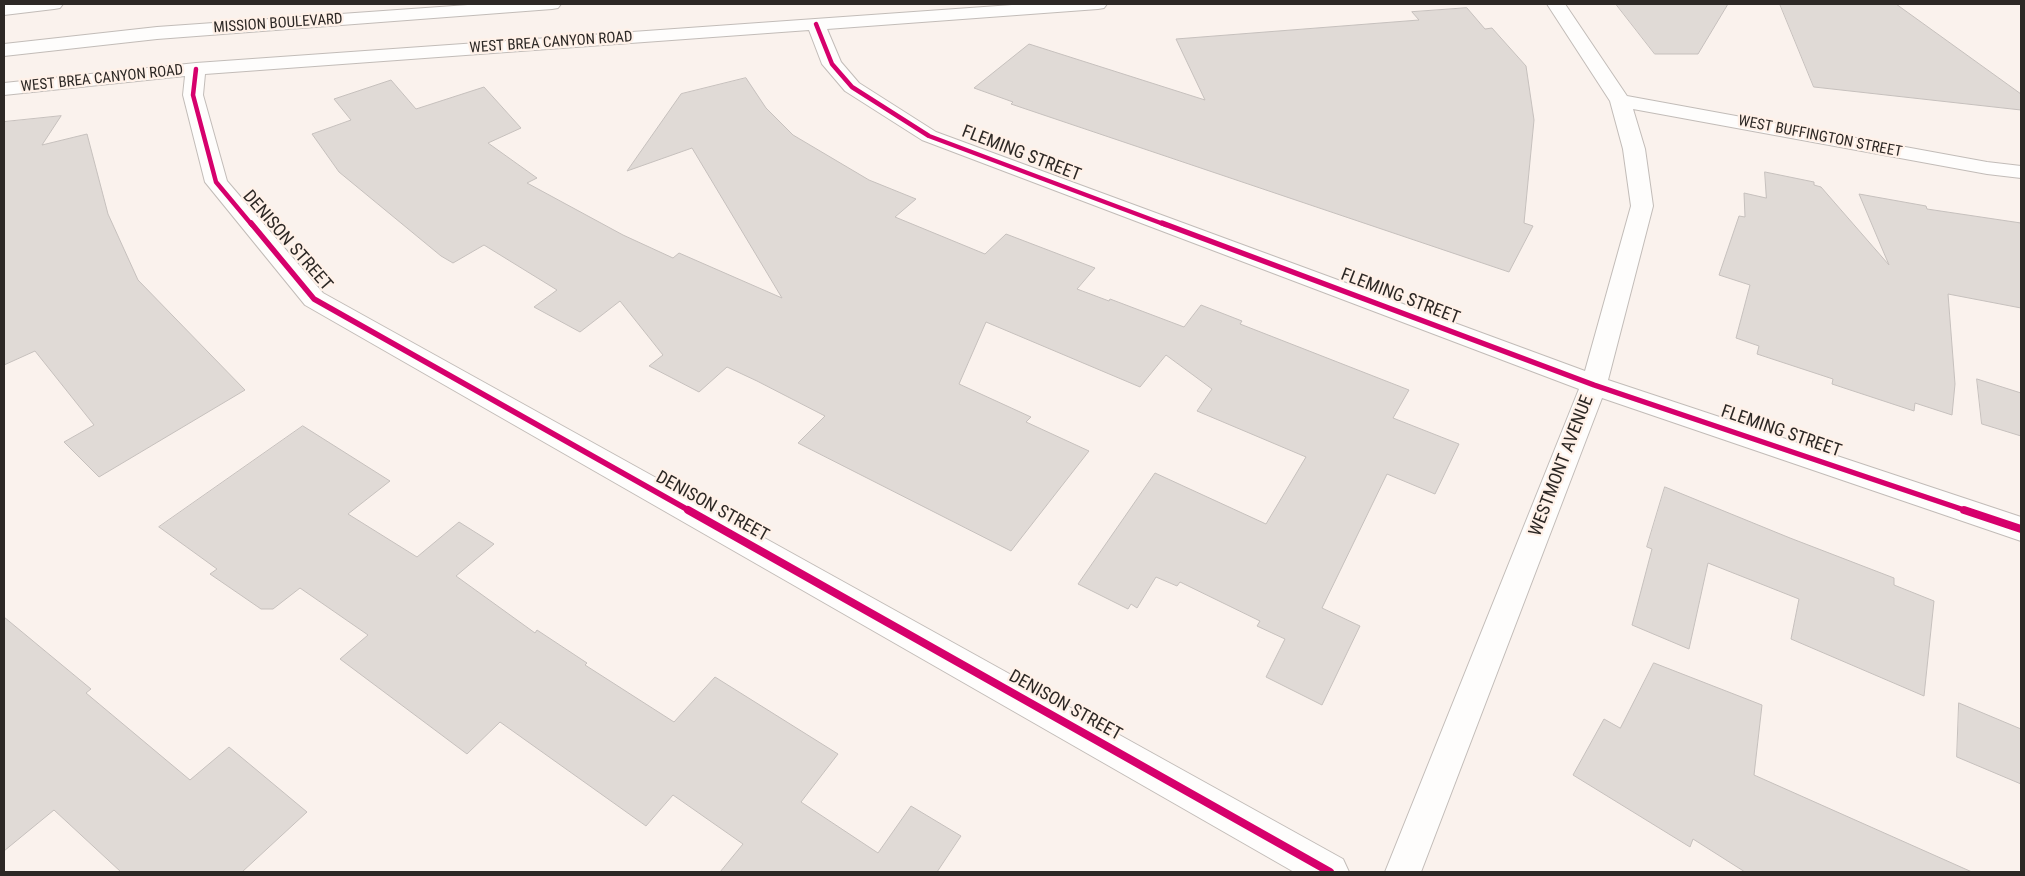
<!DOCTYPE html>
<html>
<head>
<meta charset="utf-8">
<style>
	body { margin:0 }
	#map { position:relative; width:2025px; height:876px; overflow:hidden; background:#faf2ed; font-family:"Roboto Condensed",sans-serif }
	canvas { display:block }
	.frame { position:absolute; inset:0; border:5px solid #2d2825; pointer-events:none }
</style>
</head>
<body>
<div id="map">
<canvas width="2025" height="876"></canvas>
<div class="frame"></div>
</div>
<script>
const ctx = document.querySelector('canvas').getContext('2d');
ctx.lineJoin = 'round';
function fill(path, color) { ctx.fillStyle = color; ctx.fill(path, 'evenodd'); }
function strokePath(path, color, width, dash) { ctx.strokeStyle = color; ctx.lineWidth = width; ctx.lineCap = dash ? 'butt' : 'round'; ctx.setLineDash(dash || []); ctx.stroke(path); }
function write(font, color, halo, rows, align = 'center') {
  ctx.font = font + ' "Roboto Condensed",sans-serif'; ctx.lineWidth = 4.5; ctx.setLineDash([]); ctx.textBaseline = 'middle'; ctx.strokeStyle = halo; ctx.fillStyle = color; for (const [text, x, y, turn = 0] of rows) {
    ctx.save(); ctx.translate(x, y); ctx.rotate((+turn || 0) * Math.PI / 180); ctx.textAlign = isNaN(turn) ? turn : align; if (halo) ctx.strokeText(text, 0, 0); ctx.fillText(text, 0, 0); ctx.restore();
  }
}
const building = new Path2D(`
	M1616,4H1728L1698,54H1655Z
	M1780,4H1896L2021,94V110L1814,87Z
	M1467,8L1485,29L1492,28L1526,66L1534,120L1524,223L1533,226L1509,272L1011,104L1013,102L974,88L1029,44L1205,100L1176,39L1419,20L1412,12Z
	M746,78L766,108L793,135L869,180L916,199L895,217L985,254L1006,234L1095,268L1077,289L1109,301L1110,299L1184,327L1201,305L1242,321L1240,324L1409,390L1393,418L1459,444L1435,494L1387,474L1322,608L1360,626L1322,705L1266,677L1285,639L1257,626L1260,621L1180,582L1177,586L1156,577L1137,608L1131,604L1128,609L1078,584L1155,473L1266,524L1306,457L1197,411L1212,389L1166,355L1140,387L986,322L959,384L1031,417L1026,422L1089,451L1011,551L798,443L825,416L757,381L727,367L699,392L649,366L663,355L620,301L580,332L534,307L557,290L484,245L453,263L441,256L339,172L312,134L351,120L334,99L391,80L416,109L484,87L521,128L488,143L537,178L527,183L623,235L673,258L679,253L782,298L692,148L627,171L681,94Z
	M61,116L42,145L87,134L108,214L138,280L245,390L99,477L64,442L94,425L35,351L4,365V122Z
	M1765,172L1814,182V185L1821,187L1889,265L1859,194L1926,206L1927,209L2021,223V308L1948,294L1955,384L1952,415L1915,403L1914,411L1832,384L1833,379L1757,354L1759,346L1736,338L1750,285L1719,275L1739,216L1745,217L1744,193L1766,198Z
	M1977,379L2021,393V436L1982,424Z
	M303,426L390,481L348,514L417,557L459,522L494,544L456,576L535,633L537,630L587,663L585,665L674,722L715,677L838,754L801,802L878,853L911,806L961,836L937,872H720L743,844L673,795L646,826L500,722L467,754L340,659L368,635L300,588L273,609H261L210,574L217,569L159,527Z
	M1665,487L1790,538L1894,578V585L1934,601L1924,696L1791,639L1799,599L1708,563L1689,649L1632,625L1652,549L1647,547Z
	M4,617L91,689L86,693L190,780L229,747L307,812L242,872H121L54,810L4,851Z
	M1654,663L1762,705L1754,775L1972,872H1745L1693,839L1690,847L1573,775L1604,719L1620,728Z
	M1959,703L2021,729V784L1957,757Z`);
const minor = new Path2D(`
	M1026,4H1107L1104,8L1098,9L827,29L841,62L859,83L936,132L1585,371L1631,206L1623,149L1610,101L1547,4H1565L1627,96L1987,162L2021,166V178L1987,174L1633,109L1645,149L1653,206L1608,380L2021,517V541L1602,398L1421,872H1385L1579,389L922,140L845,91L822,64L809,30L205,74L203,95L227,181L323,293L1343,859L1349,872H1294L305,305L205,182L183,95L185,76L4,95V83L196,63Z`);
const primary = new Path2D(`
	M11,4H63L60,8L54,9L4,15V5Z
	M482,4H561L558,8L552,9L157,39L4,56V44L157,27Z`);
const cyclewayFar2 = new Path2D(`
	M816,24L832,64L852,87L929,136L1166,225
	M196,69L193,95L216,182L252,225`);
const cyclewayFar1 = new Path2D(`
	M251,223L314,299L690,511
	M1162,223L1594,385L1967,511`);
const cycleway = new Path2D(`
	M688,510L1330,872
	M1964,510L2021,529`);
const farStreetnames = [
	["MISSION BOULEVARD",278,24,-4],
	["WEST BREA CANYON ROAD",551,43,-4],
	["WEST BREA CANYON ROAD",102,79,-6],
	["WEST BUFFINGTON STREET",1820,137,11]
];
const streetNames = [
	["FLEMING STREET",1021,154,21],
	["DENISON STREET",287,241,49],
	["FLEMING STREET",1400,297,21],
	["FLEMING STREET",1781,432,19],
	["WESTMONT AVENUE",1562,466,-69],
	["DENISON STREET",712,507,29],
	["DENISON STREET",1065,706,29]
];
fill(building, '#e0dad6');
strokePath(building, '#c6c0bd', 1);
strokePath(minor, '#c2bcb8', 2);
strokePath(primary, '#c2bcb8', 2);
fill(minor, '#fefdfc');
fill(primary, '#fefdfc');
strokePath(cyclewayFar2, '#d6006c', 4.5);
strokePath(cyclewayFar1, '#d6006c', 5.5);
strokePath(cycleway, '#d6006c', 8);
write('15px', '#2d2825', '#fff1e8', farStreetnames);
write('18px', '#2d2825', '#fff1e8', streetNames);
</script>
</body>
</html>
